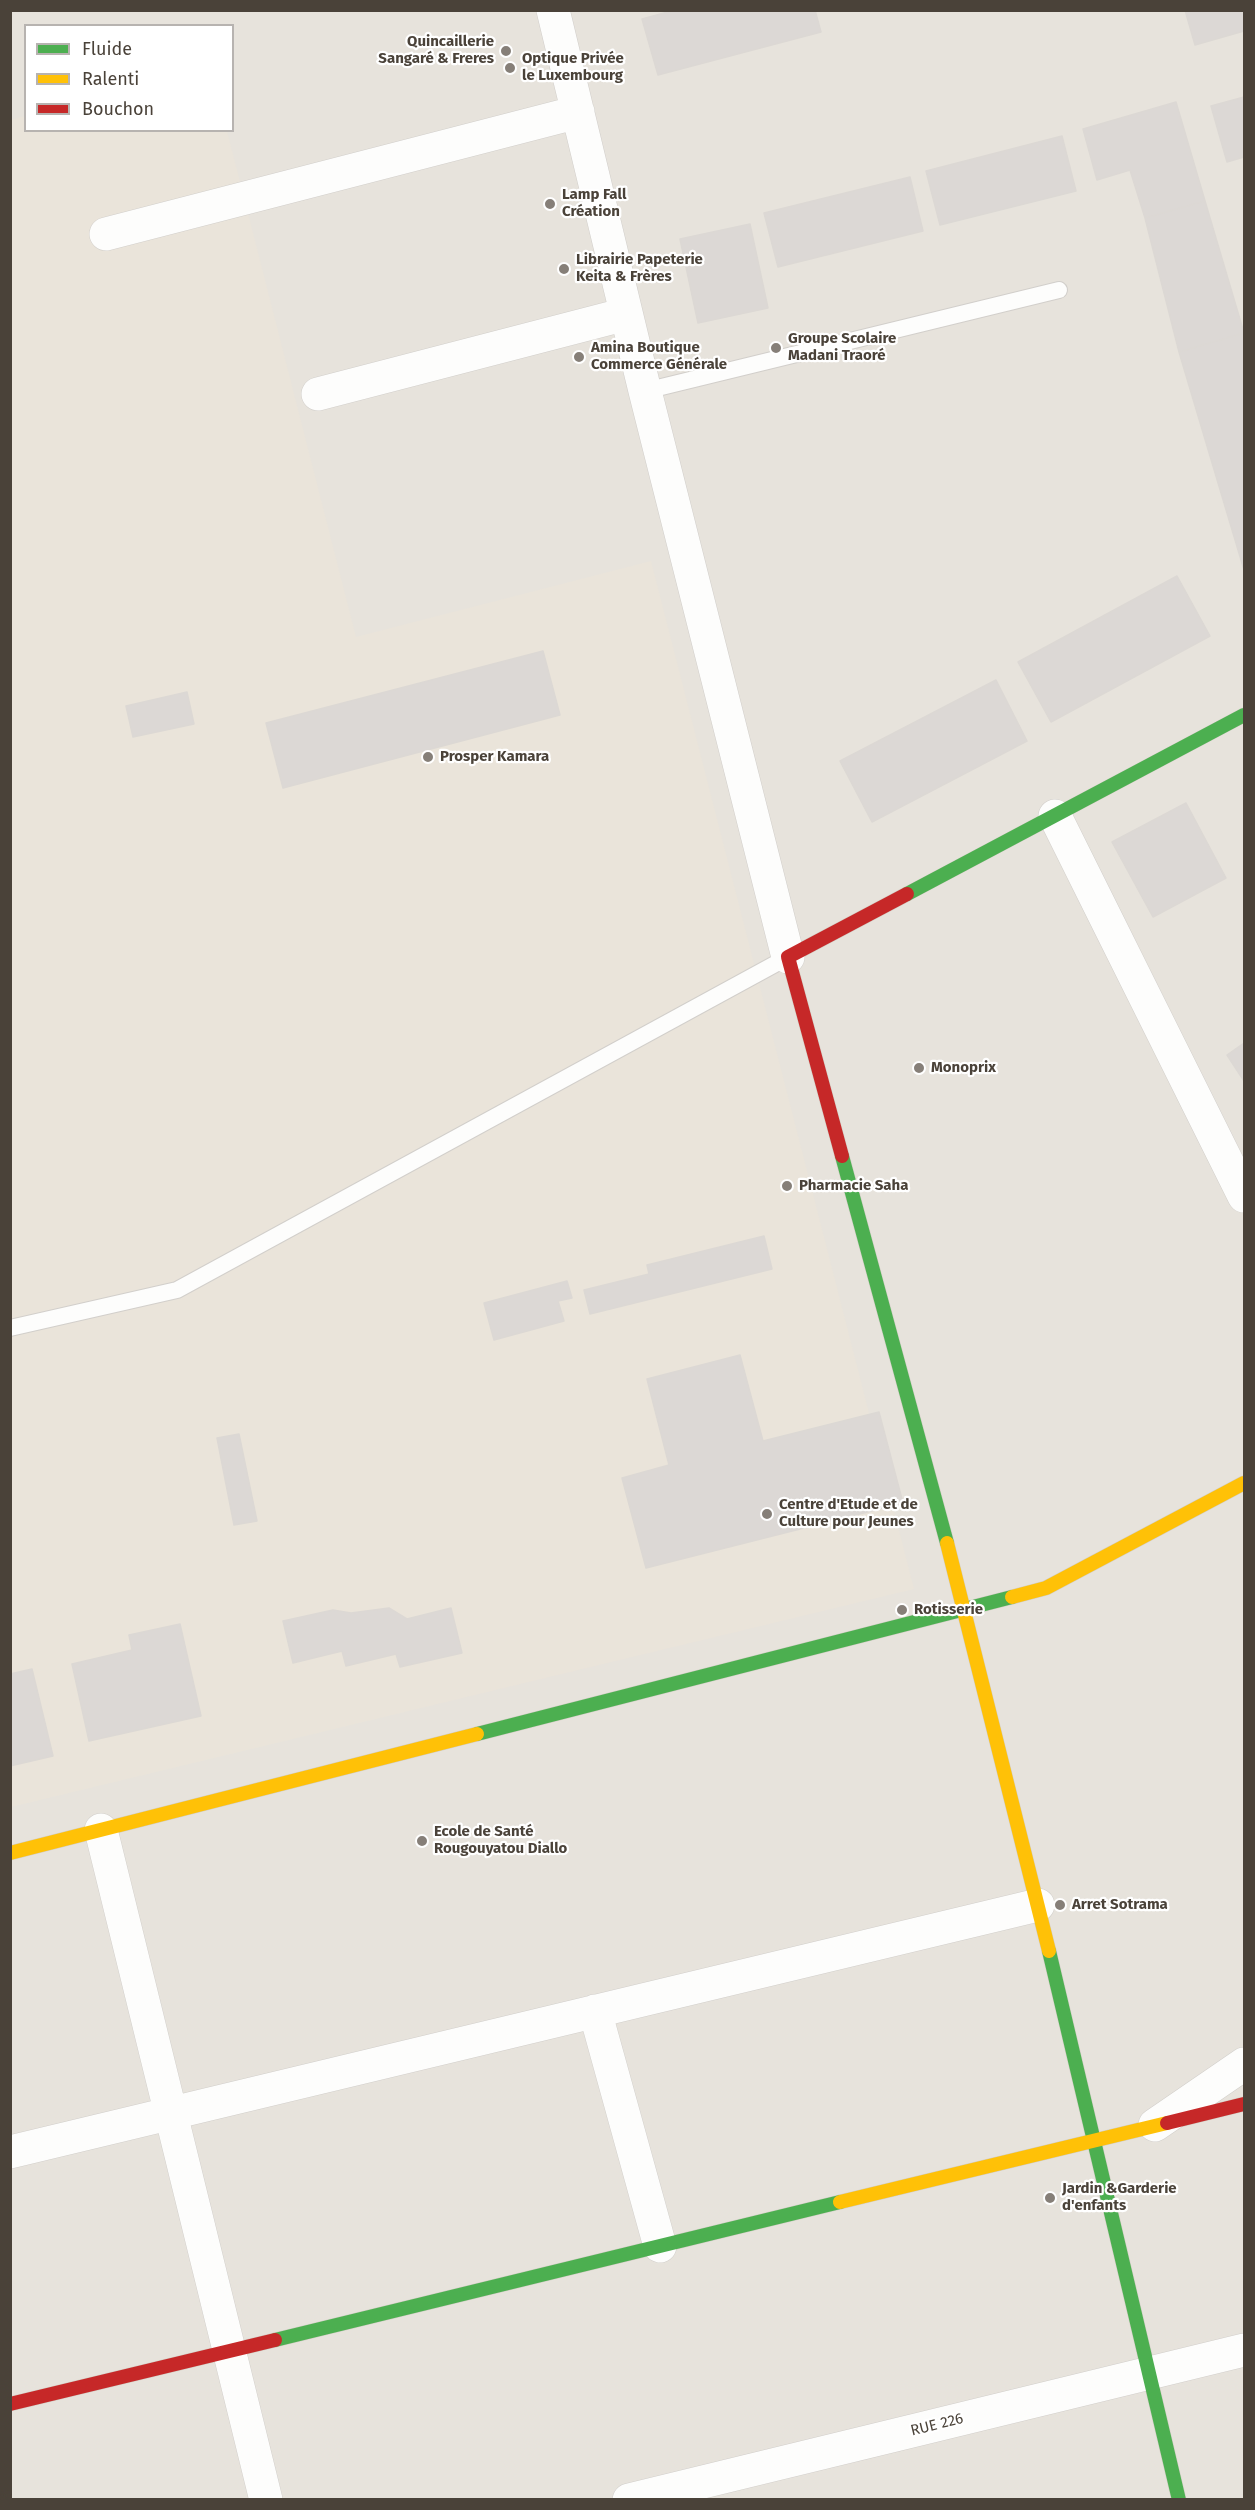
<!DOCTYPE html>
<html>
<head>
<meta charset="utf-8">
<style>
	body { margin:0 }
	#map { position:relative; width:1255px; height:2510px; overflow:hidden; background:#f4f1ee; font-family:"Fira Sans",sans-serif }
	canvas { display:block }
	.frame { position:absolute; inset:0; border:12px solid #4a4239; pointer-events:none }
	.legend { position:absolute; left:24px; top:24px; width:210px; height:108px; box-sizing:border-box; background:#fff; border:2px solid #b7b3b0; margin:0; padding:8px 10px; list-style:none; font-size:18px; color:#4a4239 }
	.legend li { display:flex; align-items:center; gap:12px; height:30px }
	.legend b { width:30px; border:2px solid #b7b3b0 }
</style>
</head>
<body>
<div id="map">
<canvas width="1255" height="2510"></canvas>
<div class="frame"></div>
<ul class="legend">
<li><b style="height:8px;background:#4caf50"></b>Fluide</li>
<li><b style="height:8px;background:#ffc107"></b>Ralenti</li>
<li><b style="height:8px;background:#c62828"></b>Bouchon</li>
</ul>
</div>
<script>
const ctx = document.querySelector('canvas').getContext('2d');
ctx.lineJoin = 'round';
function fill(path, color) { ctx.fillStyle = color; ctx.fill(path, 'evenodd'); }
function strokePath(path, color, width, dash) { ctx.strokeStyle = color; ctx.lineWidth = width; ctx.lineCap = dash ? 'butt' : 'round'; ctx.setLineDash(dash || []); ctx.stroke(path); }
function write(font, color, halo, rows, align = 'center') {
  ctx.font = font + ' "Fira Sans",sans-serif'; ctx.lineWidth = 4.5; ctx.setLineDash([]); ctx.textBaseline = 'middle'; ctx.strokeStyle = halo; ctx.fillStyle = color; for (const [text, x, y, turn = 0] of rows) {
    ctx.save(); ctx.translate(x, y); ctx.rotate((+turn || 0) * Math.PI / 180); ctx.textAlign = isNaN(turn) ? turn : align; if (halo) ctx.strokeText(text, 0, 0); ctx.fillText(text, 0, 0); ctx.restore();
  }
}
const residential = new Path2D(`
	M11,11H1244V2499H11ZM26,26H232V130H26Z`);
const education = new Path2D(`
	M25,116L26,130L227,131L356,637L651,561L914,1589L11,1807L10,120Z`);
const building = new Path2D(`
	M675,10H815L821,32L658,75L642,19Z
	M1185,10H1244V31L1195,45Z
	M1244,97V157L1227,162L1211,106Z
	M1176,102L1205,201L1145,218L1130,170L1097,180L1083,129Z
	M1062,136L1076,191L940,225L926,171Z
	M910,177L923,231L778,267L764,213Z
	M1205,201L1244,333L1179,352L1145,218Z
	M750,224L768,308L698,323L680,239Z
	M1244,333V570L1179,352Z
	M1177,576L1210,636L1051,722L1018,662Z
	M543,651L560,715L283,788L266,723Z
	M996,680L1027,741L872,822L840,761Z
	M187,692L194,724L133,737L126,706Z
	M1186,803L1226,878L1153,917L1112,842Z
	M1244,1043V1081L1227,1055Z
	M764,1236L772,1269L590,1314L584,1290L649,1274L647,1265Z
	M567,1281L572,1298L558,1301L564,1321L494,1340L484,1303Z
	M740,1355L763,1441L879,1412L903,1503L646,1568L622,1478L669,1465L647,1379Z
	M239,1434L257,1521L234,1525L217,1438Z
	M389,1608L407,1619L451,1608L462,1653L400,1667L396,1654L346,1666L342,1651L293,1663L283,1621L333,1610L351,1613Z
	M180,1624L201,1716L89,1741L72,1664L132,1650L129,1635Z
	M32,1669L53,1756L10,1766V1674Z`);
const lane = new Path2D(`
	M645,391L1059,290
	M10,1328L177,1290L788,957`);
const street = new Path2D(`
	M553,10L645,391L788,957
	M106,234L578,112
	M318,394L626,314
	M1055,816L1244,1196
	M101,1830L266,2500
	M595,2011L660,2246
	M1155,2125L1244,2064
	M10,2152L1038,1905
	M629,2500L1244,2350`);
const fast = new Path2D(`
	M907,894L1244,715
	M842,1156L947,1543
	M477,1734L1012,1597
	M1049,1951L1179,2500
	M275,2340L840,2202`);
const slow = new Path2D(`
	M947,1543L1049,1951
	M1012,1597L1046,1588L1244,1483
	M10,1853L477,1734
	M840,2202L1167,2123`);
const jam = new Path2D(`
	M842,1156L788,957L907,894
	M1167,2123L1244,2104
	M10,2404L275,2340`);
const markers = [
	[506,51,6,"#867f78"],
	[510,68,6,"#867f78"],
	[550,204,6,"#867f78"],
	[564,269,6,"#867f78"],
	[776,348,6,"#867f78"],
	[579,357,6,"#867f78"],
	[428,757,6,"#867f78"],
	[919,1068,6,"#867f78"],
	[787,1186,6,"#867f78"],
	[767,1514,6,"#867f78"],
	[902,1610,6,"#867f78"],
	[422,1841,6,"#867f78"],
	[1060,1905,6,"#867f78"],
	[1050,2198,6,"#867f78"]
];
const poiNames = [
	["Quincaillerie",494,42,"right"],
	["Sangaré & Freres",494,59,"right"],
	["Optique Privée",522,59],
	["le Luxembourg",522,76],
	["Lamp Fall",562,195],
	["Création",562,212],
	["Librairie Papeterie",576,260],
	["Keita & Frères",576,277],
	["Groupe Scolaire",788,339],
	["Madani Traoré",788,356],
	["Amina Boutique",591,348],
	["Commerce Générale",591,365],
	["Prosper Kamara",440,757],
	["Monoprix",931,1068],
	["Pharmacie Saha",799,1186],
	["Centre d'Etude et de",779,1505],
	["Culture pour Jeunes",779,1522],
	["Rotisserie",914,1610],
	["Ecole de Santé",434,1832],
	["Rougouyatou Diallo",434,1849],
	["Arret Sotrama",1072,1905],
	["Jardin &Garderie",1062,2189],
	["d'enfants",1062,2206]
];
const streetNames = [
	["RUE 226",937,2425,-14]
];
fill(residential, '#e7e3dc');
fill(education, '#eae4da');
fill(building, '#dcd8d5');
strokePath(building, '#dcd8d4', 1.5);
strokePath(lane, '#d2cfcb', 18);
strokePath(street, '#d2cfcb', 34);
strokePath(fast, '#d2cec5', 15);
strokePath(slow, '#d2cec5', 15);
strokePath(jam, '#d2cec5', 15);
strokePath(lane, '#fdfdfc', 16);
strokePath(street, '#fdfdfc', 33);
strokePath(fast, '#4caf50', 14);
strokePath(slow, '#ffc107', 14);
strokePath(jam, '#c62828', 14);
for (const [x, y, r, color] of markers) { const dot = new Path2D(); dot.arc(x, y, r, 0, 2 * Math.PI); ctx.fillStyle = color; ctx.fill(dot); strokePath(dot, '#fff', 2); }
write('bold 15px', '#4a4239', '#fff', poiNames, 'left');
write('15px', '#4a4239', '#fff', streetNames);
</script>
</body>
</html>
